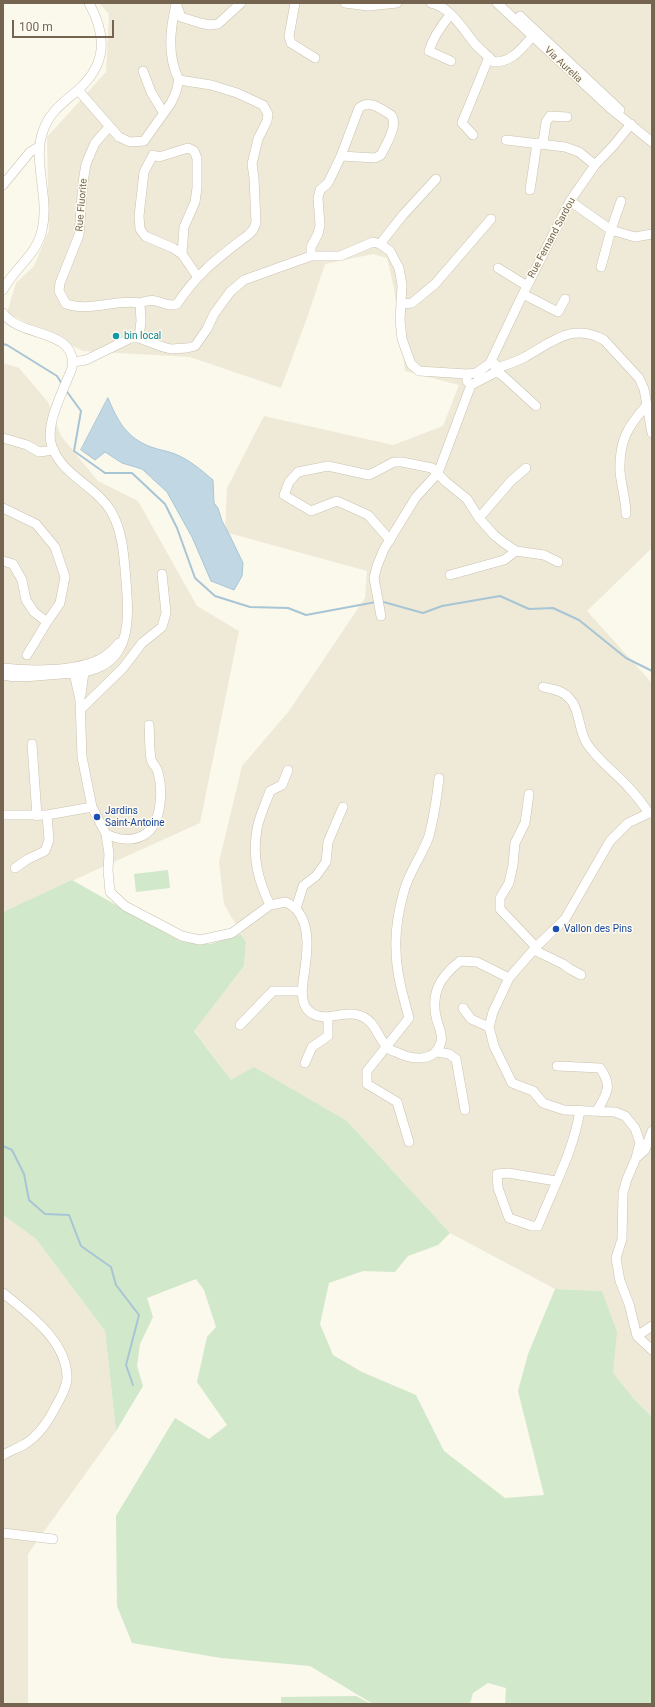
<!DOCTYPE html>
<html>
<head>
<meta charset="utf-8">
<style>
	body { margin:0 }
	#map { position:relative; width:655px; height:1707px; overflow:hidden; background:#fbf8ec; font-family:Roboto,sans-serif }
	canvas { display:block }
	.frame { position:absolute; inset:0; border:4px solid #756550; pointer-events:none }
	.scale { position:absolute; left:12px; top:20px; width:102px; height:18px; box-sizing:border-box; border:2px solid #756550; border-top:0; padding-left:5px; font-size:12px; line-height:14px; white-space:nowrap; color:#756550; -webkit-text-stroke:3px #fefcf2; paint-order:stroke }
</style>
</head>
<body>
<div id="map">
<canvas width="655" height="1707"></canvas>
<div class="frame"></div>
<div class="scale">100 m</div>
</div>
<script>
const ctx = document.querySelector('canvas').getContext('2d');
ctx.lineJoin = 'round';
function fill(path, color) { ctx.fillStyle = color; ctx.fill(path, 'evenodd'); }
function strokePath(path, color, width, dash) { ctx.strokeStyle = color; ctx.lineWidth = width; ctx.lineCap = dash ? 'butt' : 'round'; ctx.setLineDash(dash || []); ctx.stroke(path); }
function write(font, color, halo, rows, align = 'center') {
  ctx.font = font + ' Roboto,sans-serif'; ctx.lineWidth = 3; ctx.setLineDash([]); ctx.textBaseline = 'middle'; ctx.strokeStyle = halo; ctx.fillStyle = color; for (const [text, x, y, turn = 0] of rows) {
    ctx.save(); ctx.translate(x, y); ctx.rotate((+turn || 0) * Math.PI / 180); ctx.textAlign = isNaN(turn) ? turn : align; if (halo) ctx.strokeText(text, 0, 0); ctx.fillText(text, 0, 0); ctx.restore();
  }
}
const residential = new Path2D(`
	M99,3H652V548L587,611L652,683V1417L613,1378L602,1291L555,1289L450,1233L347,1121L231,1080L194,1030L244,966L246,942L224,904L219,862L242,766L289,711L365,598L367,571L225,532L227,488L264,416L393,445L443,426L459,385L405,371L394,288L387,258L373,254L325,264L308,315L281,388L190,357L83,351L7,313L16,283L34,266L49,230L47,137L106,72L109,14Z
	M3,363L19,368L48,402L61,436L98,481L138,501L197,606L239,631L200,823L3,912Z
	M3,1215L36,1239L105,1331L116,1431L28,1554V1704H3Z`);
const green = new Path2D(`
	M168,870L170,888L136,892L134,874Z
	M72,880L180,941L210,944L241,934L246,942L244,966L194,1031L231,1080L254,1067L347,1121L450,1233L438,1245L408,1256L395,1272L363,1271L329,1283L320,1324L333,1355L362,1372L416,1395L444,1451L505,1498L544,1495L518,1391L528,1354L555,1289L602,1291L617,1332L613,1373L633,1398L652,1417V1704H505L506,1688L488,1683L473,1693L470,1704H373L310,1666L221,1658L132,1643L117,1606L116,1516L175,1418L209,1439L227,1425L197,1382L207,1337L216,1327L204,1290L196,1279L147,1298L153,1317L140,1344L137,1366L143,1386L116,1431L105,1331L36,1239L3,1215V912Z
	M356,1696L371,1704H281V1697Z`);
const water = new Path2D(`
	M108,398C118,422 127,438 151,447C159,450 168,451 175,454C190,460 201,470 213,480L214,503L218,508L222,521L230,536L243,563L242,576L234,590L211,581L192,537L167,492L142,469L122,463L105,452L95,460L81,450Z`);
const stream = new Path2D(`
	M3,344L7,345L57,376L62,384
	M65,389L81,411L74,451L105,473H132L165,504L177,528L195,578L215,596L250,607L288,608L306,615L376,602
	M380,601L423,613L442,606L500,596L529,609L553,608L579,620L626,658L652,671
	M3,1146L12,1150L24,1174L29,1200L45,1214L69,1215L81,1246L111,1267L116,1285L139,1315L126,1365L133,1385`);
const minor = new Path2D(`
	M176,3L181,17L200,23L210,25L218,24L241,3
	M295,3L289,36L291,43L315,58
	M345,3L368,6L397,3
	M431,3C451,7 464,31 476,45C482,51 488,56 494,62C515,62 523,45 536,33
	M497,3L610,108L652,142
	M176,4C170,30 167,56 179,80
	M450,15C441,26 433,37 429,51L451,61
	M520,16L620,110
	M143,71L151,92L163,112
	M78,90L119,137L130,142L144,141L171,103L176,92L179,80
	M109,127L95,143L86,164L83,182L79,235L60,283L59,291L66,304C90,312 115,299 140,303
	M473,135L462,123L489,57
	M506,140L565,147L579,152L595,165
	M543,143L546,122L550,116L567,117
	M3,185L30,152L40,146
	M530,190L537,143
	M570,201L611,230L635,237L652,234
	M380,244L403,215L436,179
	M182,254L184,227L195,202L197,188V158L194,151L188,148L159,157L153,155L144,172L139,216L140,229L145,236L173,248L182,254L197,276
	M311,256V247L318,234L320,225L318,198L320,190L328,183L341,156L375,158L381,155C386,144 399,125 391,115C381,109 369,99 359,108L341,156
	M601,267L611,230L621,201
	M498,268L527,286
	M3,290C14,268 37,255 42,230C50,198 32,161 43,131C50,111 63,103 78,90C107,64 107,36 89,3
	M523,294L558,312L565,299
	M140,303C158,295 165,309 177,304C198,272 218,258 248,235L253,230L256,223L254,178L252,164L258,139L267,121L268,114L263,105L237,93L211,85L179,80
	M402,304L412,303L435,284L491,219
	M3,313C19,338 78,328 72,368C64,389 46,422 51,443C59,474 95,485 111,511C123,532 124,557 126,581C129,617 132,661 88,671C79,673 69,673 61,674C42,675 22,679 3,675
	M139,338L141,321L140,303
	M73,362L86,360L131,338H139L163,347L171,349L187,348L195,346L207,329L214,314L230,292L244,280L311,256H340L373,242L380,244L390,251L399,268L402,285L400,320L402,339L411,364L419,371L467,374
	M492,362L495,364L496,372L471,385L467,381V374L476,373Z
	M490,363L521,298L570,201L595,165L614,145L631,124
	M497,368C506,365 516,362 525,357C552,342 573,322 604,340L639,378L644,389L652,433
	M496,372L502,375L536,406
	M3,438L27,445L39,452L54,450
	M3,508L36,524L55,547L65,577L60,603L47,622L27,655
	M626,514C626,500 621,485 620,471C619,442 627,427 646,406
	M479,518L511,481L526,468
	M390,540L368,515L337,501L311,511L284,495L289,482L298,472L328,466L369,475L394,462H402L432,468L446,482L467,499L479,518L494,535L504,543L516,551L544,555L558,562
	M3,561L13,564L22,580L26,600L34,612L47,622
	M450,575L504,560L516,551
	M381,616L374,578L377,566L384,549L416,497L438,473L471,385
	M3,668C31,671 75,672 100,659C107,656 114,649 119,643
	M80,668L84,672L81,695
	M74,673L80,700L82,757L92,807L106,834L109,854L108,870L110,892L125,906L182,936L200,940L232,933L270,905L286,902C289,904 293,906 296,909C313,927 306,961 303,982C302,990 301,1002 307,1009C324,1029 351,1001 371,1023C377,1030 380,1039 386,1046C388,1049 393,1051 396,1052C412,1060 435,1063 441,1042C443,1036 439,1027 437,1021C430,994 439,978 460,961L477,962L509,978
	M543,687C551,689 562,690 568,697C580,708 578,728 586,742C597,760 616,773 630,789C637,796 643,805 649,813
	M80,710L123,668L142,643L162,627L166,613L162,574
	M32,744L37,816
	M529,794L525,823L515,843L513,865L509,883L500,898V909L536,947
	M652,813H649L628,823L610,841L565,919L536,947L509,978L493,1012L489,1027L494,1046L512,1083L533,1091L543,1103L564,1110L615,1112L625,1116L635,1128L640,1143L636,1158L627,1179L623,1193L622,1239L616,1258L620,1281L629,1304L637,1336L652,1350
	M3,815H47L92,807
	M106,834C119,840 131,842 144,835C162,824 163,791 158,772C157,767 152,764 151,759C149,748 150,736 149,725
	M15,868L28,859L45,851L49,840L47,815
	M270,905C258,880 252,857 257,829C259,817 266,803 270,791L282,785L288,770
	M296,909L303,886L316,876L326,862L328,842L343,807
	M534,950L563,964L570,969L581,975
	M463,1008L471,1019L489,1027
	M240,1025L273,991H302
	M437,1052L449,1054L456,1059L465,1110
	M305,1063L312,1047L328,1036V1017
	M557,1066L600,1068C613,1086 607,1093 597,1111
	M409,1142L397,1102L367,1084V1071L409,1018C403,996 396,972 396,949C395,931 399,909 404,891C409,872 423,854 429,836C434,817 437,797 439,778
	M636,1158L645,1150L652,1131
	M556,1181L508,1173L497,1174L498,1188L509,1218L532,1226H538C553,1188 574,1150 580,1110
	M3,1293C29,1314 67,1341 67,1378C67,1387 60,1399 56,1406C49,1420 38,1436 25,1444C18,1448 10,1451 3,1455
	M637,1336L652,1326
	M3,1533L53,1539`);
const markers = [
	[116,336,4,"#0f9aa8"],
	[97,817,4,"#1a4fb4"],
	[556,929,4,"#1a4fb4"]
];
const streetNames = [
	["Via Aurelia",563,65,43],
	["Rue Fluorite",82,205,-85],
	["Rue Fernand Sardou",552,238,-62]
];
const cultureNames = [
	["bin local",124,336]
];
const transitNames = [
	["Jardins",105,811],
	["Saint-Antoine",105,823],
	["Vallon des Pins",564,929]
];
fill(residential, '#efead8');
fill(green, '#d1e8cb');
fill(water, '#c1d8e4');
strokePath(water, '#a8c5d5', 1);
strokePath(stream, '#a8c5d5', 2);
strokePath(minor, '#cbc1af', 10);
strokePath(minor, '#fff', 9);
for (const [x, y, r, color] of markers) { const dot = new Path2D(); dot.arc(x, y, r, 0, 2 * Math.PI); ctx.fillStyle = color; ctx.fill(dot); strokePath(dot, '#fefcf2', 1.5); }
write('10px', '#756550', '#fefcf2', streetNames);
write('10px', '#0d838f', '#fefcf2', cultureNames, 'left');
write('10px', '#164399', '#fefcf2', transitNames, 'left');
</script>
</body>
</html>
